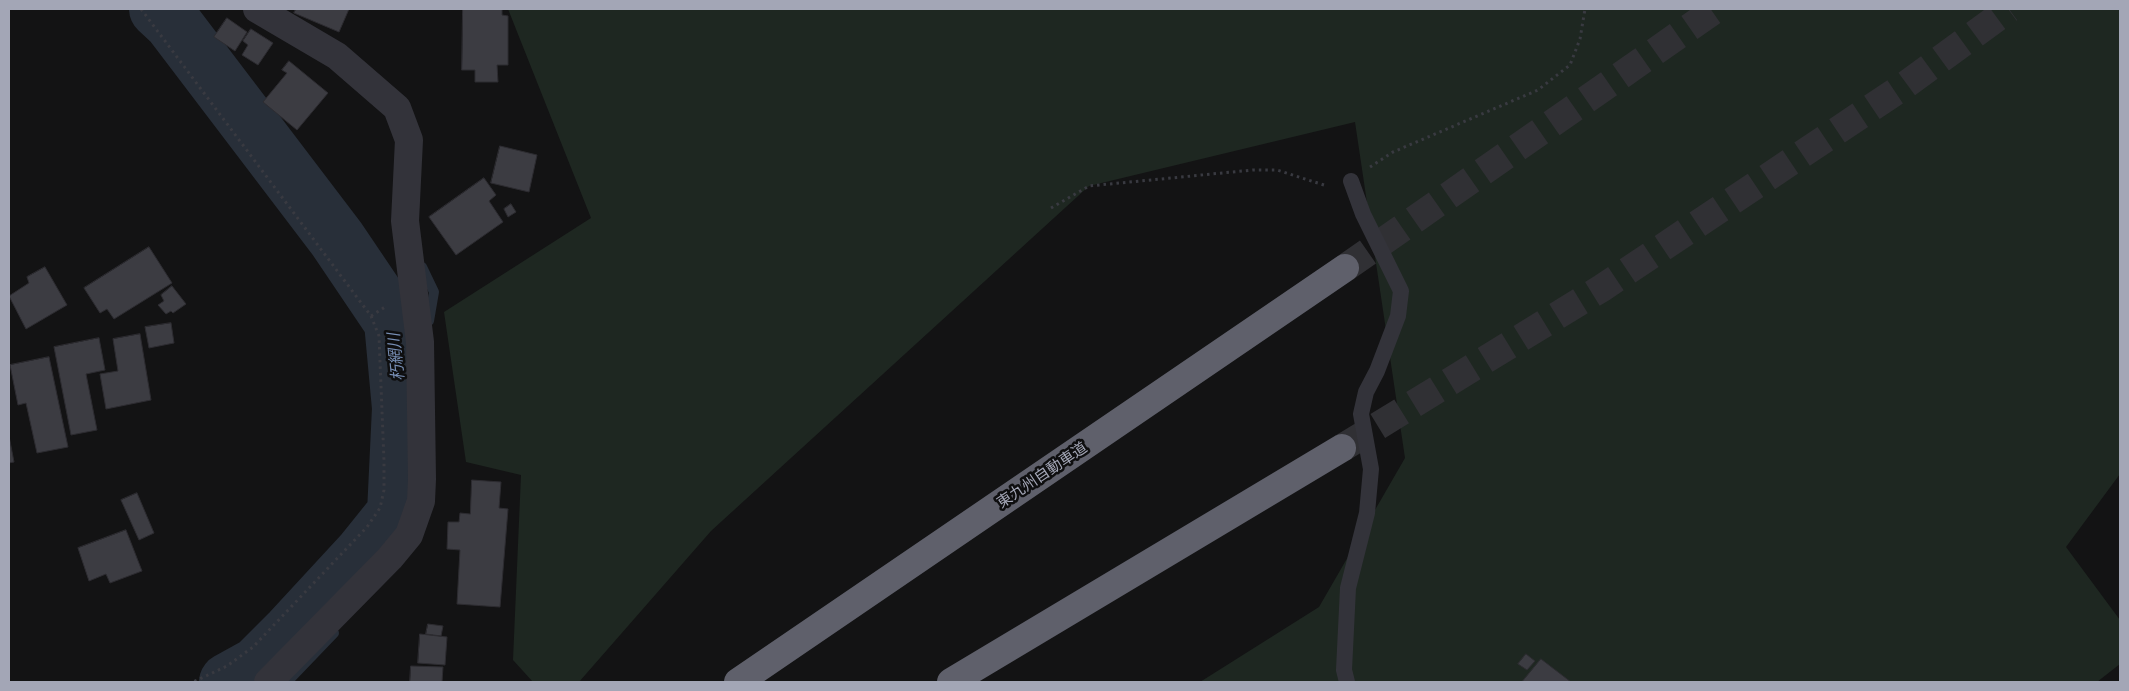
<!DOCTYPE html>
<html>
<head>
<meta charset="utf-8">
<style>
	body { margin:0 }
	#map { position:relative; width:2129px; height:691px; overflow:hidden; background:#131314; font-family:Commissioner,sans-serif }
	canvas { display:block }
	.frame { position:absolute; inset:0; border:10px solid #a3a6b6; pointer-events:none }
</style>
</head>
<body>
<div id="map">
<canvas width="2129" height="691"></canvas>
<div class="frame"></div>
</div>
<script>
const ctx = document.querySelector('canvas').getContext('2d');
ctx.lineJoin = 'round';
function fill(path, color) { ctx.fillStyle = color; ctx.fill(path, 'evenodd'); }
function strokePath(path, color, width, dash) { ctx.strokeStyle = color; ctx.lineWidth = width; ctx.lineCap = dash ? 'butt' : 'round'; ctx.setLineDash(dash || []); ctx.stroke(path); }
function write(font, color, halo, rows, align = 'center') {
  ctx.font = font + ' Commissioner,"Noto Sans JP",sans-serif'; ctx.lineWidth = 5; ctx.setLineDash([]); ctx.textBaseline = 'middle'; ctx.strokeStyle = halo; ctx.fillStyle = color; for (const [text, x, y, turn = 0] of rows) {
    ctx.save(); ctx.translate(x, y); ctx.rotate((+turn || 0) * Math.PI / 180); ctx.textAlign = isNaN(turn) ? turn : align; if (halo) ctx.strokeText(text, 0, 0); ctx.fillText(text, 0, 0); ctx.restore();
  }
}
const green = new Path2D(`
	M508,9H2120V474L2066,547L2120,620V664L2097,682H1200L1319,607L1405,458L1355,122L1089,186L711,531L579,682H533L513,660L521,475L466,462L444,312L591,218Z`);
const stream = new Path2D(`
	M422,267L434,292L429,321
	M287,682L334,633`);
const river = new Path2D(`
	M158,9L172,22L337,239L393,322L401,408L396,513L363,554L291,632L257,666L228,682`);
const building = new Path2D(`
	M296,9H349L339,32L294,13Z
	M463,9H502V15L508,16V65H497L498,82H475V70H462Z
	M227,18L247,32L235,51L214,37Z
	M251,29L273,43L258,65L242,55L248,45L243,41Z
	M289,61L328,93L297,130L263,102L287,73L282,70Z
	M500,146L537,155L529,192L491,183Z
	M484,178L496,195L489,201L503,222L456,255L429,217Z
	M511,204L516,212L508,217L504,209Z
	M149,247L172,283L114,319L107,309L100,313L84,288Z
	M45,267L67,305L26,329L9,296L29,283L27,277Z
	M172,286L186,304L173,313L171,311L166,314L158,305L164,301L161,295Z
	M171,323L174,343L149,348L145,327Z
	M140,334L151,400L106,409L100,374L118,371L113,339Z
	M99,338L105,370L86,374L97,430L71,435L54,347Z
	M49,357L68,447L37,453L26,403L18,405L10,365Z
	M9,436L14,462L9,463Z
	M472,480L501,482L499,508L508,509L500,607L457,604L460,550L447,549L448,522H459L460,513L470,514Z
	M137,493L154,533L139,540L121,500Z
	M126,530L142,571L110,583L106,574L89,581L78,548Z
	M428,624L443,626L441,636L426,634Z
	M420,634L447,637L445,665L418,663Z
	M1526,654L1535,661L1527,670L1518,664Z
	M1541,659L1571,682H1522Z
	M411,666L443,667L442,682H410Z`);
const highwayTunnel = new Path2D(`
	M1345,268L1716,9
	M1342,448L1602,288L1904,86L2009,9`);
const path = new Path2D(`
	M141,9L371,316L379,336L384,461V490L380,508L367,527L253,647L227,666L193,682
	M1370,167L1393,152L1538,90L1570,65L1580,39L1585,9
	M1051,208L1089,186L1253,170H1277L1327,186
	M371,316L385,307`);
const lane = new Path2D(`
	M1347,682L1344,670L1348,588L1367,513L1371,469L1361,414L1366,392L1377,371L1398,316L1401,291L1363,214L1351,181`);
const street = new Path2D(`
	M257,9L337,56L397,108L409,140L405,221L420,342L422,479L421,501L409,535L390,558L268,682`);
const highway = new Path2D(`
	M738,682L1345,268
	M951,682L1342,448`);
const streetNames = [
	["東九州自動車道",1042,475,-34]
];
const waterNames = [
	["朽網川",396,357,-96]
];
fill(green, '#1e2721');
strokePath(stream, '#282f39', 10);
strokePath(river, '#282f39', 58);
fill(building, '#3c3c42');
strokePath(building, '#2d2c31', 1);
strokePath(highwayTunnel, '#303034', 28, [28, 14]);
strokePath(path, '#393a41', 3, [2.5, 4]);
strokePath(lane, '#33333a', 16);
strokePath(street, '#33333a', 28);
strokePath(highway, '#5f606b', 28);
write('15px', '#a3a6b6', '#0e0e0f', streetNames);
write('italic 16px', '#778eb4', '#0e0e0f', waterNames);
</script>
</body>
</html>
